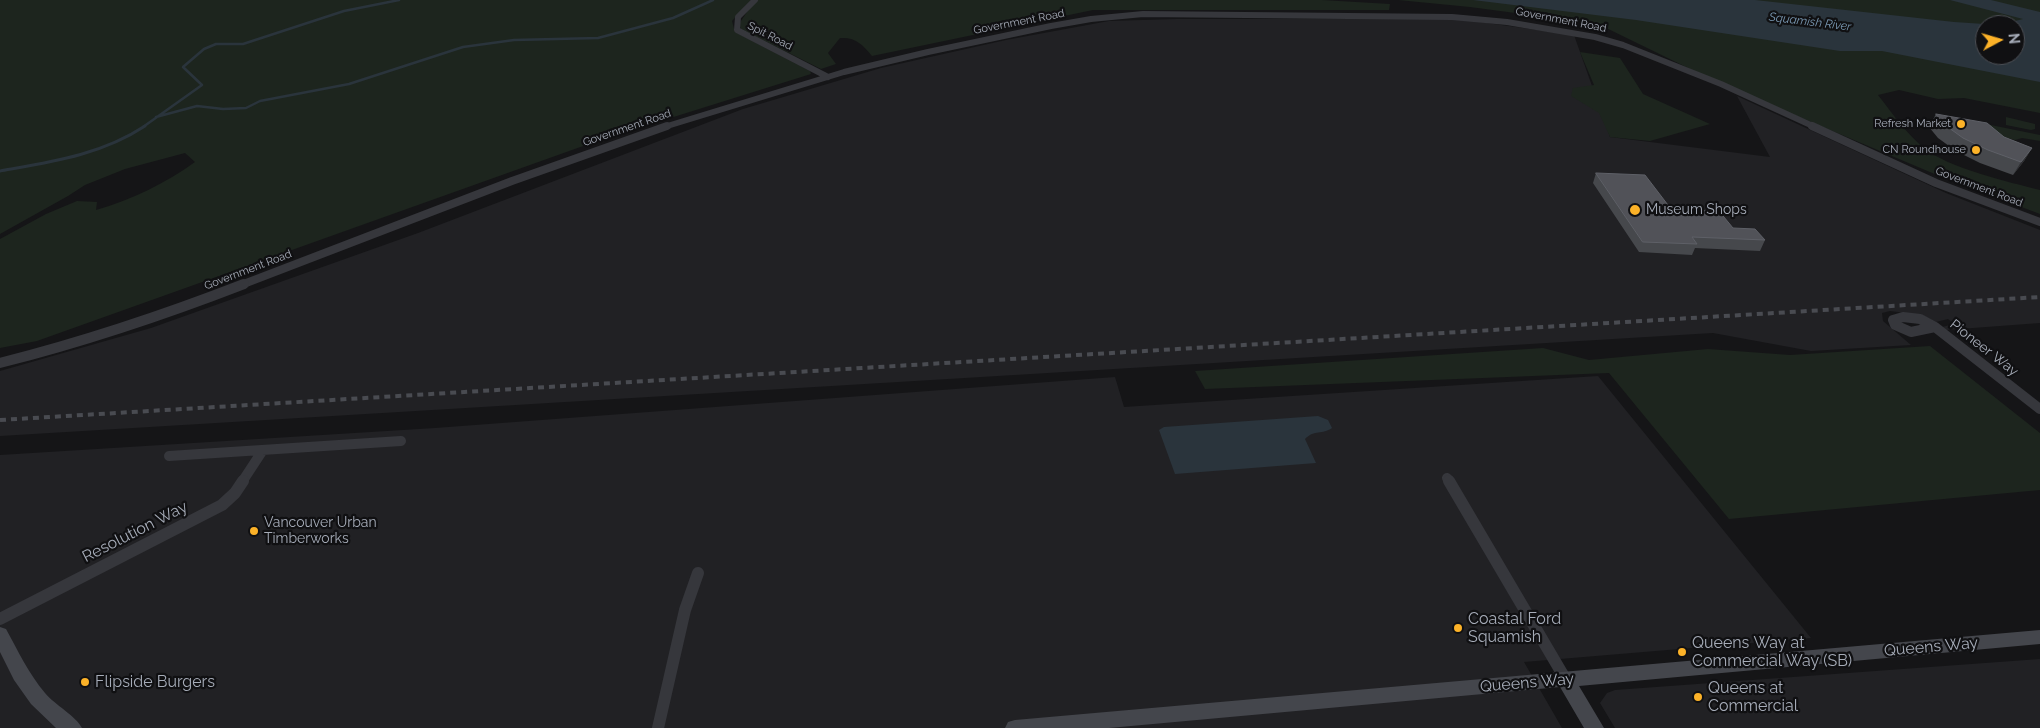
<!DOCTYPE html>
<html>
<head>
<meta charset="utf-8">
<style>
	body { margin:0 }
	#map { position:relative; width:2040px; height:728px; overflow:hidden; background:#151517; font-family:Raleway,sans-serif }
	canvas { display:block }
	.north { position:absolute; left:1975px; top:15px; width:50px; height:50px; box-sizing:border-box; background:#101012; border:1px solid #4c4e54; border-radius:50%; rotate:84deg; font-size:14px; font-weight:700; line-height:20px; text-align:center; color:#a6acb8 }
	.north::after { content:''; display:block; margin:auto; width:18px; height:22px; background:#fcb228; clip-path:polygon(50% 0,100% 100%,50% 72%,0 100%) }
</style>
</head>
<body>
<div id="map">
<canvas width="2040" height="728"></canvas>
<div class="north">N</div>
</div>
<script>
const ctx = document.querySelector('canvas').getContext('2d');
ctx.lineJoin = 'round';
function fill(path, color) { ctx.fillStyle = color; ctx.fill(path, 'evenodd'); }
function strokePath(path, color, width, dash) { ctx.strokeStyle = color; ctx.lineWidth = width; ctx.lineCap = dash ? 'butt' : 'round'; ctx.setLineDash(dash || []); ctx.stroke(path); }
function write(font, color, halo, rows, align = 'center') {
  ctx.font = font + ' Raleway,sans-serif'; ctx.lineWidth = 4.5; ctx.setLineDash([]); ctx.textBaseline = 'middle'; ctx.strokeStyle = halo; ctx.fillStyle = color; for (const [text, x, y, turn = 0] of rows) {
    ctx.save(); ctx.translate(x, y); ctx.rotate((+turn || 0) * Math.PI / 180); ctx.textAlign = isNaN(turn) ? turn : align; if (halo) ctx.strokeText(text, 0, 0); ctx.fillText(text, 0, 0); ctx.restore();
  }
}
const built = new Path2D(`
	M1176,19H1458L1574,35L1610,137L1770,157L1737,96L1946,193L2040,230V323L1946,330L1942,327L1954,324L1948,319L1936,322L1922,315L1890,311L1882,313L1883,321L1911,345L1811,351L1713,333L0,436V371L151,328L418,233L743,109L881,68L1006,40L1109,21Z
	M1598,376L1811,638L1524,662L1562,728H0V455L435,428L1115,377L1124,407Z
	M2040,659V728H1615L1600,703L1607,693L1615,690Z`);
const green = new Path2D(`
	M0,0H751L732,21L735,32L810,71L811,74L600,140L37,341L0,348V239L46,214L77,201L97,202L96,210C131,200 166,183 195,162L185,153L125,169L85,185L68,196L0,234Z
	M755,0H1322L1390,4L1389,10H1093L872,56C863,45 856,37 840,38L828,53L836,64L821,69L741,29L739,24Z
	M1398,0H2040V113L1964,98L1938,99L1899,90L1878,95C1892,113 1906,133 1924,148C1948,168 2009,182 2040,190V214L1937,175L1721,84L1598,24L1470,7ZM1985,25H2015V55H1985Z
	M1580,52L1620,58L1643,94L1710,124L1650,141L1610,137L1599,113L1571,96L1573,88L1594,85Z
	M2006,117L2035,124V129L2031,130L2006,125Z
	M1981,123L2040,135V141L2022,138L2015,140L1984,132Z
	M1930,346L2040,433V490L1729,519L1609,373L1205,389L1195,371L1543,348L1589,360L1708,349L1790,355Z`);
const water = new Path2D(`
	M1473,0H1755L1954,22L1999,25L2023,19L1950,0H1991L2040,12V82L1882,51H1840L1636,20ZM1985,25H2015V55H1985Z
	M1318,416L1328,420L1332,428C1322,435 1315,429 1305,439L1316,463L1175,474L1159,430L1164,427Z`);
const streamFar1 = new Path2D(`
	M156,117L197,106L223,109L246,108L260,101L349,84L463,47L514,40L598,38L673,18L713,0
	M143,127L202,85L183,67L204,49L216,44H243L344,11L399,0`);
const stream = new Path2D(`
	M0,171C51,162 101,155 145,126`);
const streetFar3 = new Path2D(`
	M755,0L738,17L737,30L828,77
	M664,127L844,72L928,52L1051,26L1091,19L1143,14L1452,17L1507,22L1595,37L1623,45L1721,84L1815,127`);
const streetFar2 = new Path2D(`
	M1812,126L1936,183L2040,222
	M241,285L512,181L667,126`);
const streetFar1 = new Path2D(`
	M1903,317L1920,319L1935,327L1911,332L1895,325L1893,320Z
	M1935,327L2040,409
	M0,363C83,342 164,315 244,284
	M169,456L401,441
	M1447,478L1450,482
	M242,482L263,450`);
const street = new Path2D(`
	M1449,481L1566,680
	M0,619L222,505L235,493L243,481
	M658,728L685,610L698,573`);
const secondary = new Path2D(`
	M0,627L6,629C18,651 29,674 45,693C55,705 76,716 82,728H56L31,704L14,680L0,652Z
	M2040,630V644L1579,686L1604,728H1584L1560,687L1109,728H1005L1008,722L1015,720Z`);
const rail = new Path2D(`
	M0,420L2040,297`);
const wall = new Path2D(`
	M1936,114L2004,137L2032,148L2024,161L2013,175L1980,163L1956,151L1938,138L1929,127Z
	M1596,173L1671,209L1733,228L1765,240L1760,251L1695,248L1692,255L1639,252L1593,183Z`);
const shadedWall = new Path2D(`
	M2032,148L2024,161L2013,175L2021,162Z`);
const building = new Path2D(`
	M1936,114L1987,123L2004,137L2032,148L2021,162L1988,150L1963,138L1945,125Z
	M1596,173L1645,175L1671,209L1719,211L1733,228L1755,229L1765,240L1692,237L1697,244L1643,242Z`);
const markers = [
	[1961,124,5,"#fcb228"],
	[1976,150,5,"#fcb228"],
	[1635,210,6,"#fcb228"],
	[254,531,5,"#fcb228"],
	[1458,628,5,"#fcb228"],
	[1682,652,5,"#fcb228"],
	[85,682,5,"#fcb228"],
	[1698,697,5,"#fcb228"]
];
const farStreetnames = [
	["Government Road",1561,20,11],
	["Government Road",1019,22,-11],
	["Spit Road",770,36,27],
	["Government Road",627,128,-19],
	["Government Road",1979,187,21],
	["Government Road",248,270,-21]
];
const farPoinames = [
	["Refresh Market",1951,124],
	["CN Roundhouse",1966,150]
];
const farWaternames = [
	["Squamish River",1810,22,7]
];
const poiNames = [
	["Museum Shops",1646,210],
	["Vancouver Urban",264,523],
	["Timberworks",264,539]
];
const streetNames = [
	["Pioneer Way",1984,348,38]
];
const nearStreetnames = [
	["Resolution Way",135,532,-27],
	["Queens Way",1931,647,-5],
	["Queens Way",1527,683,-5]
];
const nearPoinames = [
	["Coastal Ford",1468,619],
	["Squamish",1468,637],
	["Queens Way at",1692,643],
	["Commercial Way (SB)",1692,661],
	["Flipside Burgers",95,682],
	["Queens at",1708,688],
	["Commercial",1708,706]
];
fill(built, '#212124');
fill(green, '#1d251e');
fill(water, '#2a343c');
strokePath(streamFar1, '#2a343c', 2.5);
strokePath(stream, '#2a343c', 3);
strokePath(streetFar3, '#36373c', 6);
strokePath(streetFar2, '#36373c', 8);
strokePath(streetFar1, '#36373c', 10);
strokePath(street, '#36373c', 12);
fill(secondary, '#44464c');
strokePath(rail, '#494b51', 4, [6, 5]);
fill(wall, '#46484c');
fill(shadedWall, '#2e2f32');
fill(building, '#515258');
strokePath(building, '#5e6067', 1);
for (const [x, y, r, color] of markers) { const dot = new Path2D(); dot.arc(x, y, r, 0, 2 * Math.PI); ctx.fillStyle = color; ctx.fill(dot); strokePath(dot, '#101012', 2); }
write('11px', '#a6acb8', '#101012', farStreetnames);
write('11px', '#a6acb8', '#101012', farPoinames, 'right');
write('italic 12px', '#7b9ab5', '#101012', farWaternames);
write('14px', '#a6acb8', '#101012', poiNames, 'left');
write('14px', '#a6acb8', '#101012', streetNames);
write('16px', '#a6acb8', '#101012', nearStreetnames);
write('16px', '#a6acb8', '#101012', nearPoinames, 'left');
</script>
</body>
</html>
